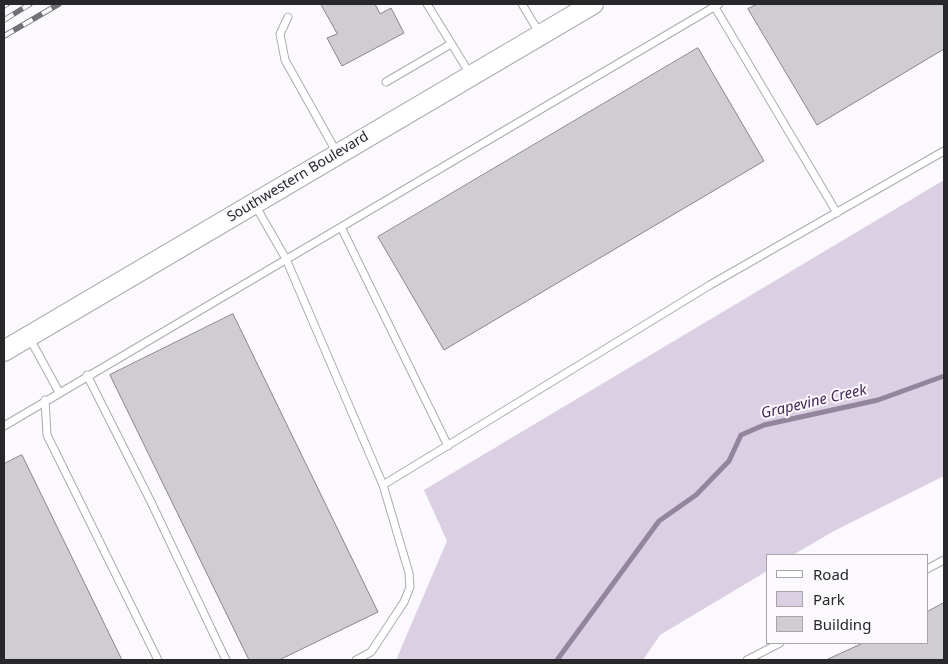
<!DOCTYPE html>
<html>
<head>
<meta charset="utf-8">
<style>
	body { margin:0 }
	#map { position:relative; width:948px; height:664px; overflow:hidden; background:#fbf9fd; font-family:"Noto Sans",sans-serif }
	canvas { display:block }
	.frame { position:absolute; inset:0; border:5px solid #282729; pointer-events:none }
	.legend { position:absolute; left:766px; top:554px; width:162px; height:90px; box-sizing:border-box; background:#fbf9fd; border:1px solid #a7a5a8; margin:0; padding:6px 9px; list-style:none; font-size:15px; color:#282729 }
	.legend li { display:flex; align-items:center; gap:10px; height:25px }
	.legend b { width:25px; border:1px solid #a7a5a8 }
</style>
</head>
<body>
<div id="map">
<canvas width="948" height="664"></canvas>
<div class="frame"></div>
<ul class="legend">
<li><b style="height:6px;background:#fff"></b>Road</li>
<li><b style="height:14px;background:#dbcfe4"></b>Park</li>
<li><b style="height:14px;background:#cfcdd1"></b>Building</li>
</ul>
</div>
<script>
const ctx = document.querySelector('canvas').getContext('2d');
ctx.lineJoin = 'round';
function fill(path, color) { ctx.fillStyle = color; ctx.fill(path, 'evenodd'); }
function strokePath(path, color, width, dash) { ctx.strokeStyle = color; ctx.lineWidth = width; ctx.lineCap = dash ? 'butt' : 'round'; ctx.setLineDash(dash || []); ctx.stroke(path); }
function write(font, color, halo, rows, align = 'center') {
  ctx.font = font + ' "Noto Sans",sans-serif'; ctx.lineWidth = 4; ctx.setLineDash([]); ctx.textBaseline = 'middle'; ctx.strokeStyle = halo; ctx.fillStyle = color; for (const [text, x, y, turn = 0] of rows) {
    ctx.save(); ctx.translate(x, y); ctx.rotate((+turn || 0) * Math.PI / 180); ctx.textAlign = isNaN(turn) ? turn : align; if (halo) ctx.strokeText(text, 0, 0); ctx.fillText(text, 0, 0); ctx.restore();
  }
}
const green = new Path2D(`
	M944,180V476L834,531L793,555H767V571L660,635L643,660H396L447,541L424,490Z`);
const stream = new Path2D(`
	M557,660L659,521L696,495L729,461L741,435L764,425L878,400L944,376`);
const building = new Path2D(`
	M321,4H375L380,14L391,8L404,33L342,66L327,38L337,34Z
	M758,4H944V49L817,125L748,9Z
	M698,48L764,161L444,350L378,237Z
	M233,314L378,612L279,660H249L110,375Z
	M22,455L122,660H4V464Z
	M944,603V660H826L863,643H927V612Z`);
const lane = new Path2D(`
	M427,4L470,74
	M522,4L540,34
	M713,4L837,213
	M288,17L280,34L285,60L337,153
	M386,82L451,44
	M255,205L286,259L383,485L710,285L944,151
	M341,227L448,446
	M30,339L59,392
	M87,375L151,502L226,660
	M45,400L47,435L158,660
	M4,426L719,4
	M927,569L944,560
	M356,660L371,652L404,602L410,587L409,573L383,485
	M747,660L780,643`);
const secondary = new Path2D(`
	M4,351L593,4`);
const rail = new Path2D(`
	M4,6L7,4
	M4,20L30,4
	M4,36L59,4`);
const streetNames = [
	["Southwestern Boulevard",298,177,-31]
];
const waterNames = [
	["Grapevine Creek",814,402,-13]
];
fill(green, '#dbcfe4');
strokePath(stream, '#92859c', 5);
fill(building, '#cfcdd1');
strokePath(building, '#878589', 1);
strokePath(lane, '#adaaaf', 9);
strokePath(secondary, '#adaaaf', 22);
strokePath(lane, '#fff', 7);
strokePath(secondary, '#fff', 20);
strokePath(rail, '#727174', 5.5);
strokePath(rail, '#fbf9fd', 4, [11]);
write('14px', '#282729', '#fbf9fd', streetNames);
write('italic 15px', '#442954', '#fbf9fd', waterNames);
</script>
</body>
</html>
